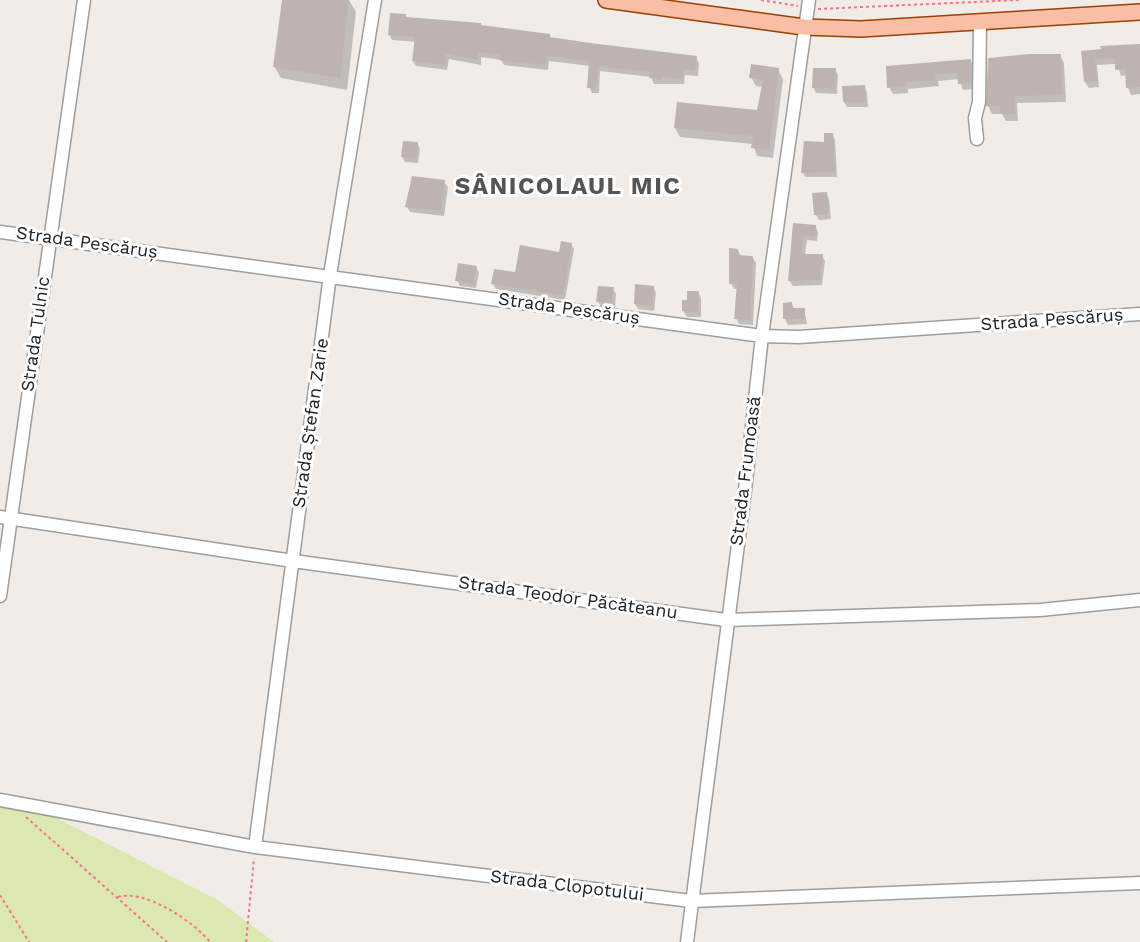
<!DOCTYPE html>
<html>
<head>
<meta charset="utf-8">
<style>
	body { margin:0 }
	canvas { display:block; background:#f1ece8 }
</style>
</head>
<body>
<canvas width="1140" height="942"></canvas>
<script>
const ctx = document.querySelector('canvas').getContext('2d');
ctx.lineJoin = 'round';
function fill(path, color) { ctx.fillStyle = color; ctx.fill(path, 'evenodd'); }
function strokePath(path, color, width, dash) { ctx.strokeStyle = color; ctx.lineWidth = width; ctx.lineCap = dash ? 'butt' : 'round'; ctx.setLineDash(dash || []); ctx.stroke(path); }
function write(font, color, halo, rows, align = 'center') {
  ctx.font = font + ' "Work Sans",sans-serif'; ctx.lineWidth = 6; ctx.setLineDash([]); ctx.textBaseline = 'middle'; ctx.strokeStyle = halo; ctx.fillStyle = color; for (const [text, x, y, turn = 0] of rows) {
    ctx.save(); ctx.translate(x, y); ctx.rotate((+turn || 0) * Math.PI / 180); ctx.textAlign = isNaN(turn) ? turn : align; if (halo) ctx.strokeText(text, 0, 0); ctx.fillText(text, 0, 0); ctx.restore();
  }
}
const grass = new Path2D(`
	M0,799L27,803L218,900L274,942H0Z`);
const shadow = new Path2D(`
	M284,0H349L356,12L347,90L281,78L274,66Z
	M407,19L549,36L551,39L696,58L699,63L698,76L685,75L684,84H654L651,77L600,71L599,93H592L589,87L590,66L549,61L548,70L504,65L501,60L481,57V65L449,59L447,70L416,66L413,61L416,42L392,40L389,34Z
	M1140,46V94L1131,95L1128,88L1127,75L1121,76L1117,64L1097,65L1099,87L1089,88L1085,82L1083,52Z
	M1060,55L1064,63L1066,102L1017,103L1018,121H1006L1002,114H992L988,106L989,59L1008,58V56Z
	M970,60L974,67V89L963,90L959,79L938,81L939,86L908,89V93L893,94L889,87Z
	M778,70L783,79L773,158L757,156L753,144L680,137L675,128L759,112L763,87L756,86L751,77Z
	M835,70L838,75L837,94L816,93L813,87Z
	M864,87L867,92L868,107H847L844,102Z
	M832,135L835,140L837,177H805L803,172Z
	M417,143L420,149L418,163L405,162L402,156Z
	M444,182L448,187L444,216L410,212L407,207Z
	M826,193L829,199L831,219L819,220L816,215Z
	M795,225L815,226L818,232L817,241L807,240L805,256L822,255L825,261L822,285L793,286L789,280Z
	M571,244L574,249L565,300L496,289L493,284L560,254Z
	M738,250L741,256L753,258L756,263L753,325L739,324L736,318L738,289H734L731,283Z
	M476,267L479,273L476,288L460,286L457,280Z
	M653,287L656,292L654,311L638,309L635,304Z
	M613,289L616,294L615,308L601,307L598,301Z
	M698,292L701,298V317H687L683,311Z
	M785,304H792L795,310L804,309L807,324L788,325L785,319Z`);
const building = new Path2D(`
	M282,0H349L340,78L273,67Z
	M390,13L406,14V17L481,23V25L550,34V37L590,43L697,56L695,71L683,70L682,79L662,77V80L649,78L650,72L598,66L596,88H587L589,61L547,56L545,65L499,60L500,55L479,52L478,60L446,54L445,65L412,61L415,37L388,35Z
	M1140,44V87L1126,88L1125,69L1115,70V58L1095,59L1097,81L1084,82L1081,51L1101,49L1100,46Z
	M1029,54H1061L1062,95L1014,96L1015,114H1001L1000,106H986L988,58Z
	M971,59V83L958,84L957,73L935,74L936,80L905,82V86L887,88L886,66Z
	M751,64L779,68L769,150L751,148L753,136L674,128L677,102L757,110L763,80L749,78Z
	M813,68H836L835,89L812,88Z
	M865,85L866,102H843L842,86Z
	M824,133H833L835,172L801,173L804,141L824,142Z
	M403,141L418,142L416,158L401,157Z
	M412,176L445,180L441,211L405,207Z
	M827,192L829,214L814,215L812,193Z
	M793,223L816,225L815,236L804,235L802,254H823L820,280L788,281Z
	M561,241L572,243L563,295L491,284L494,269L515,272L520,245L559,252Z
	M729,248L738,249V255L753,256L750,320L734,319L737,284H729Z
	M458,263L477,266L473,284L455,281Z
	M635,284L654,286L652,306L634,304Z
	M598,286L614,287L612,303L596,302Z
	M687,291H699L698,312L682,311V300H687Z
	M792,302V308H805V319H783V303Z`);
const path = new Path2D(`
	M761,0L798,6
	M818,9L1019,0
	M26,817L167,942
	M0,895L29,942
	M118,897C145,889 193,921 210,942
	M246,942L254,858`);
const minor = new Path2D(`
	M977,139L975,118L979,102L980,23
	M0,232L762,336L799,337L1140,314
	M0,517L293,561L726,620L1040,610L1140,600
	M0,596L84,0
	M0,800L255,847L691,901L1140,883
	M255,847L330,275L375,0
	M687,942L745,490L762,336L809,0`);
const major = new Path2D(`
	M606,0L804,27L861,29L1140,12`);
const streetNames = [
	["Strada Pescăruș",87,243,8],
	["Strada Pescăruș",569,309,8],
	["Strada Pescăruș",1052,320,-4],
	["Strada Tulnic",36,334,-82],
	["Strada Ștefan Zarie",311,423,-82],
	["Strada Frumoasă",746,471,-83],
	["Strada Teodor Păcăteanu",568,598,8],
	["Strada Clopotului",567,886,7]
];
const districtNames = [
	["SÂNICOLAUL MIC",568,187]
];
fill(grass, '#dbe9b0');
fill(shadow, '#0003');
fill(building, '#beb3b1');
strokePath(minor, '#9e9e9e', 15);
strokePath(major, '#9a4105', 18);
strokePath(path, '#f67489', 2, [3, 3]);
strokePath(minor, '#fff', 12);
strokePath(major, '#f9bfa5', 15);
write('18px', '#212121', '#fff', streetNames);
ctx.letterSpacing = '1.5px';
write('bold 24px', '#545454', '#fff', districtNames);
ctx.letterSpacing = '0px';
</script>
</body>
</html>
